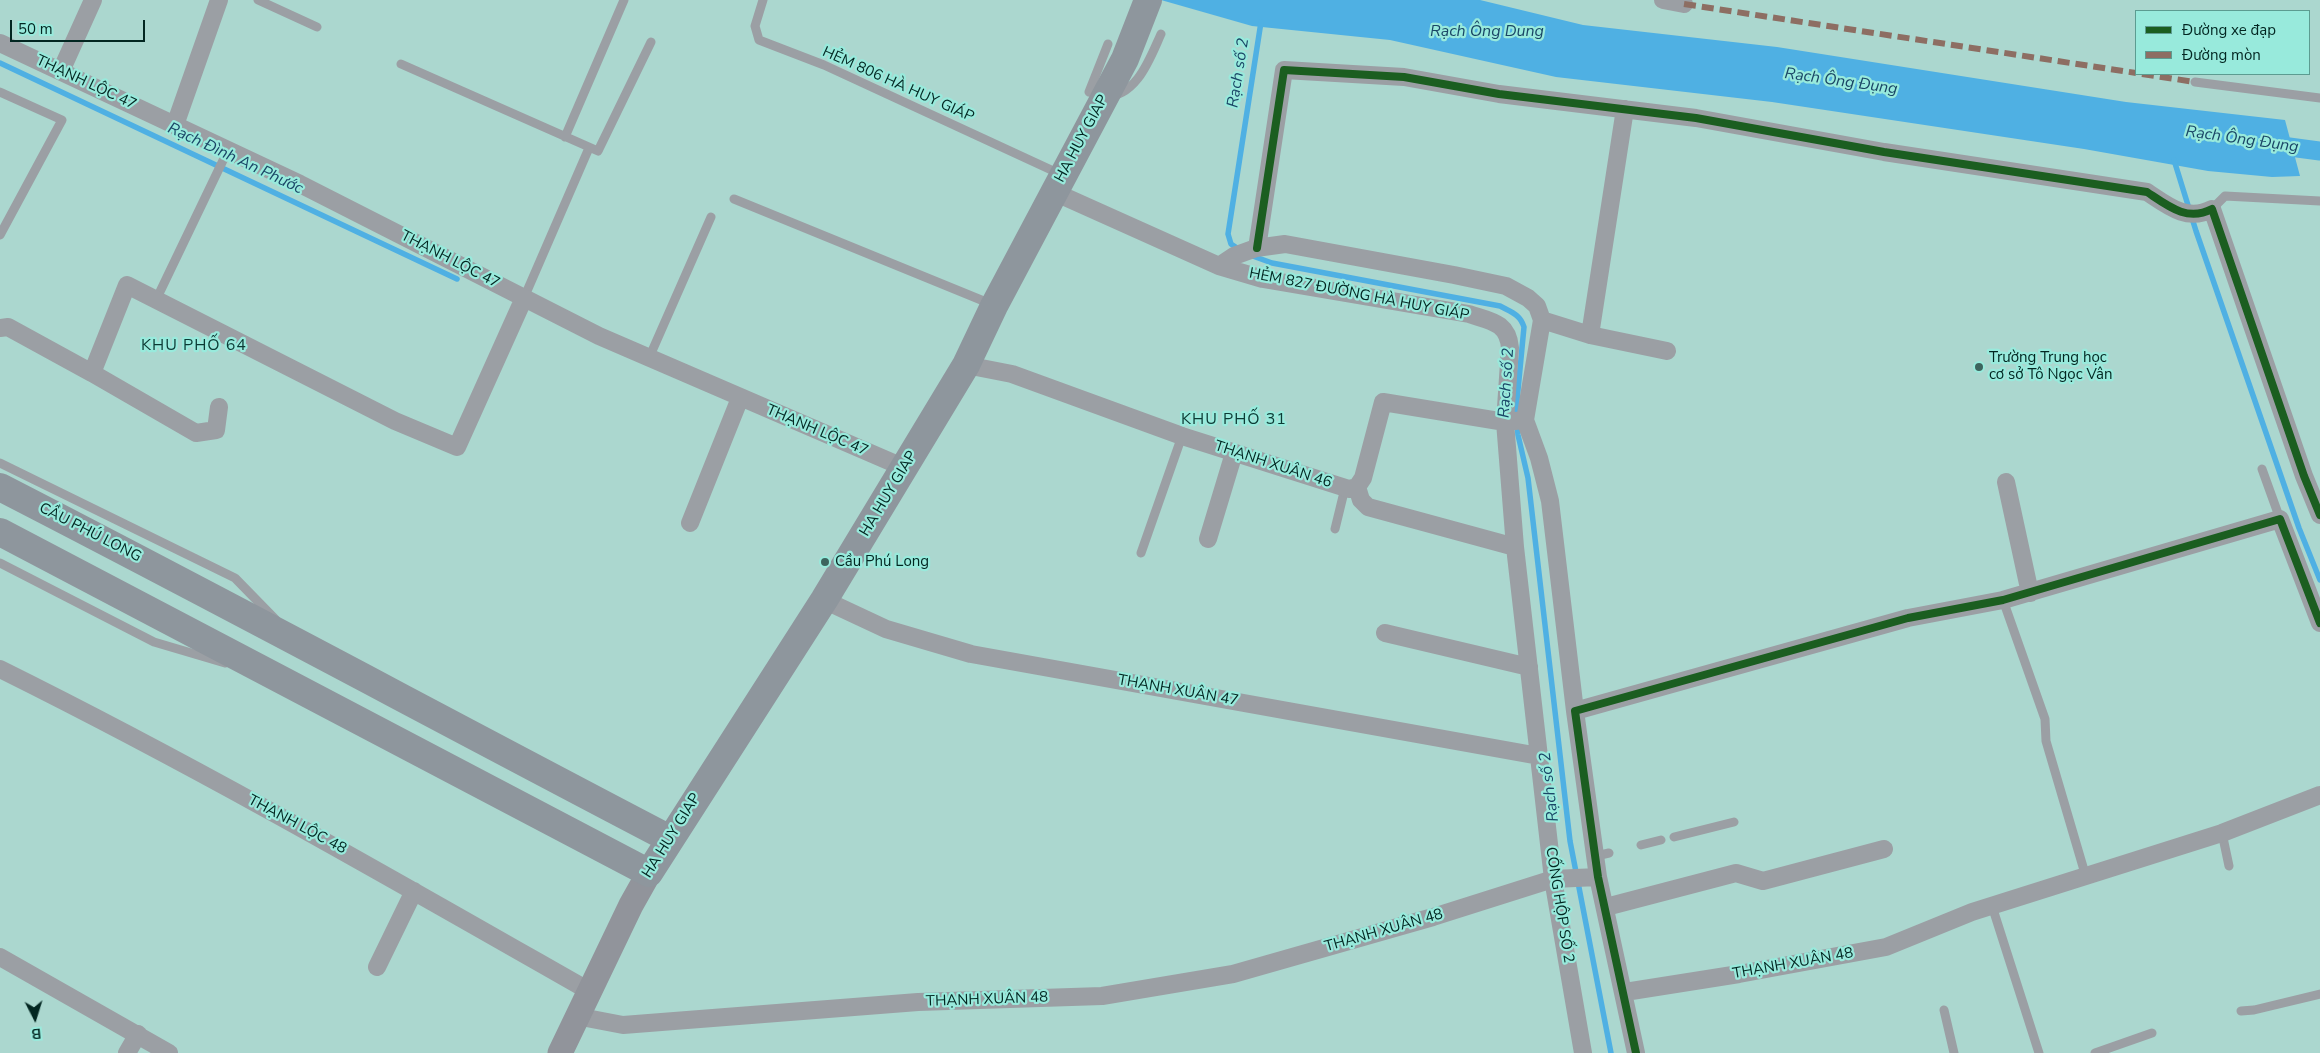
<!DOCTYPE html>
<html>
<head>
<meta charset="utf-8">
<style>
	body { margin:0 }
	#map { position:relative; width:2320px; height:1053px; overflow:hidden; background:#abd7cf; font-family:"Nunito Sans",sans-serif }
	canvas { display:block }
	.legend { position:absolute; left:2135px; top:10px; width:175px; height:65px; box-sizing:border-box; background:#98eadc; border:1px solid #5c9c91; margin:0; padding:6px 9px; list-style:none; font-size:15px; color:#022621 }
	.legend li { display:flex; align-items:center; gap:10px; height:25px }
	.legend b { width:25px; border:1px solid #5c9c91 }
	.north { position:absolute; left:10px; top:993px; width:50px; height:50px; -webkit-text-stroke:4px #98eadc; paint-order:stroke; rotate:175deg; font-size:14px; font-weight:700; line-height:20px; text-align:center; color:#022621 }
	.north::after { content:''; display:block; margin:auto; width:18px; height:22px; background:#022621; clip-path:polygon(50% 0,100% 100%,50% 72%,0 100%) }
	.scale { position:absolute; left:10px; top:20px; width:135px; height:22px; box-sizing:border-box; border:2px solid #022621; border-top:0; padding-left:6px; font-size:15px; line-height:18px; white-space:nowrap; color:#022621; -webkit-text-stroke:4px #98eadc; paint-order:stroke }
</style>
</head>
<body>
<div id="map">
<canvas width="2320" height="1053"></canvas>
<ul class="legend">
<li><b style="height:6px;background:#1b5e20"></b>Đường xe đạp</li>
<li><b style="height:6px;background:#8d6e63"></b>Đường mòn</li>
</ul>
<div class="north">B</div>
<div class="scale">50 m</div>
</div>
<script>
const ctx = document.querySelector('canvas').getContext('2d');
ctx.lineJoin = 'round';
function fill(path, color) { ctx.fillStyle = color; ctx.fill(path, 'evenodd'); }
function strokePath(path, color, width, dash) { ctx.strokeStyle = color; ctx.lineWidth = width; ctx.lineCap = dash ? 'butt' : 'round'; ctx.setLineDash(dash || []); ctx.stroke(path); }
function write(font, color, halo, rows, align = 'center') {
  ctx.font = font + ' "Nunito Sans",sans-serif'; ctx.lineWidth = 4.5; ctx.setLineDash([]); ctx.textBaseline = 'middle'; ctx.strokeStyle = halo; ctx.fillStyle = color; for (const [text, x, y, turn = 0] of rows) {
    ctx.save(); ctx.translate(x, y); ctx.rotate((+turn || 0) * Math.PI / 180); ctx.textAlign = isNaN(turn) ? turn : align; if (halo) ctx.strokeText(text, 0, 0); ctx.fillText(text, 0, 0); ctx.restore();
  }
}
const water = new Path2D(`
	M1161,0H1480L1583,25L1777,47L2126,102L2285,120L2300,176L2272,177L2208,171L2084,149L1772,102L1556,77L1390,40L1252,26Z`);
const stream = new Path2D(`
	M0,63L457,279
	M2174,160L2196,231L2299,528L2320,580
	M1240,250L1231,244L1228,234L1261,22
	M1250,255L1272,263L1500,306C1511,312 1520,314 1524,327L1516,411L1518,435L1528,478L1570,841L1611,1053`);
const canal = new Path2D(`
	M2267,144L2320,151`);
const lane = new Path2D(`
	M258,0L317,27
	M763,0L755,26L759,40L824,65L1060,174
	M1108,44L1089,92C1094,93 1100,96 1104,97C1137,97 1150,58 1161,34
	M401,64L598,151L651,42
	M2195,82L2320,98
	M0,92L62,120L0,235
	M565,137L624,0
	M734,199L991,304
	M2212,209L2225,196L2320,201
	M524,298L589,148
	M156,300L228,150
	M649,358L711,217
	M0,463L235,578L276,620
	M2262,469L2280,519
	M1335,529L1345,488
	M1141,553L1182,436
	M0,563L154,642L225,663
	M2003,600L2045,719L2046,741L2086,877
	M2222,833L2229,866
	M1674,837L1734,822
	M1641,845L1661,840
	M1596,856L1609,853
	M1992,906L2039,1053
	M1944,1010L1954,1053
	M2241,1011L2254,1010L2320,994
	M2095,1053L2152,1033`);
const street = new Path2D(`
	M1663,0L1684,4
	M0,43L300,184L599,336L905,468
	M61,71L93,0
	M175,125L219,0
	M1054,192L1219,266L1263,279L1469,314C1490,321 1508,322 1510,348L1505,422L1515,547
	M1257,248L1284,70L1404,77L1499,94L1696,118L1884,152L2147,192C2168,206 2187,222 2212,209L2304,476L2320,515
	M1219,266L1234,256L1256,248L1285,244L1454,275L1506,286L1528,298L1537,306L1542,320
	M1542,320L1525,420L1539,458L1550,501L1575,711
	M1542,320L1590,335L1667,351
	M0,328L8,327L92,373
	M1590,335L1625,109
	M966,365L1012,374L1182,436L1349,489L1357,487L1363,478L1383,402L1505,422L1525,420
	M219,407L216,430L196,433L92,373L127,285L395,421L457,447L524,298
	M2006,482L2030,593
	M1357,487L1361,500L1368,507L1515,547L1553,879L1583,1053
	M690,523L740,398
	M1208,539L1234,453
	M824,600L886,629L971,654L1539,756
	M1385,633L1529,667
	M0,669C200,768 394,880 589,991
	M1606,907L1736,873L1763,881L1884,849
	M0,957L169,1053
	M377,967L414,891
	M1625,992L1739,974L1886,947L1972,912L2222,833L2320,795
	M576,1016L623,1025L918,1002L1102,996L1233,974L1433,917L1553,879L1598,877
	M127,1053L138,1034
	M1636,1053L1598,877L1575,711L1908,618L2003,600L2280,519L2320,623`);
const secondary = new Path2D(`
	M560,1053L631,905L649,873`);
const primary = new Path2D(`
	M0,487C224,602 446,722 670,839
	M0,532L649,873L824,600L966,365L994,306L1125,59L1148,0`);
const quiet = new Path2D(`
	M1684,4L2136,73
	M2142,74L2195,82`);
const cycleway = new Path2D(`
	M1257,248L1284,70L1404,77L1499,94L1696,118L1884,152L2147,192C2168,206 2187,222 2212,209L2304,476L2320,515
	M1636,1053L1598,877L1575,711L1908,618L2003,600L2280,519L2320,623`);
const markers = [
	[1979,367,5,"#3d645e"],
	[825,562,5,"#3d645e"]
];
const streetNames = [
	["THẠNH LỘC 47",86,83,25],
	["HẺM 806 HÀ HUY GIÁP",898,85,24],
	["HA HUY GIAP",1082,139,-62],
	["THẠNH LỘC 47",450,260,27],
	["HẺM 827 ĐƯỜNG HÀ HUY GIÁP",1359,295,11],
	["THẠNH LỘC 47",817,431,23],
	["THẠNH XUÂN 46",1273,465,18],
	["HA HUY GIAP",889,494,-59],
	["CẦU PHÚ LONG",90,533,27],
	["THẠNH XUÂN 47",1178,691,10],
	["THẠNH LỘC 48",297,825,28],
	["HA HUY GIAP",672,836,-58],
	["CỐNG HỘP SỐ 2",1559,905,81],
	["THẠNH XUÂN 48",1384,931,-16],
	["THẠNH XUÂN 48",1793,964,-10],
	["THẠNH XUÂN 48",987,1000,-2]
];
const poiNames = [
	["Trường Trung học",1989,358],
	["cơ sở Tô Ngọc Vân",1989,375],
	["Cầu Phú Long",835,562]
];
const waterNames = [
	["Rạch Ông Dung",1487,32],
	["Rạch số 2",1239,73,-81],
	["Rạch Ông Đụng",1841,82,8],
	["Rạch Ông Đụng",2242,140,8],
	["Rạch Đình An Phước",235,159,25],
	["Rạch số 2",1507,383,-86],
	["Rạch số 2",1550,787,-97]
];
const neighbourhoodNames = [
	["KHU PHỐ 64",194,346],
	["KHU PHỐ 31",1234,420]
];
fill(water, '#4fb0e3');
strokePath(stream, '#4fb0e3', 5.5);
strokePath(canal, '#4fb0e3', 19);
strokePath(lane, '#9b9fa4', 9);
strokePath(street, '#9b9fa4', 18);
strokePath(secondary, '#91949b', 25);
strokePath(primary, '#8e969d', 28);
strokePath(quiet, '#8d6e63', 6, [12, 6]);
strokePath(cycleway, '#1b5e20', 8);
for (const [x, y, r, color] of markers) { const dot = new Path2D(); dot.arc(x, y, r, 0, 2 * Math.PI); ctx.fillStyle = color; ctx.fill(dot); strokePath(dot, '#98eadc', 2); }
write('15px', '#022621', '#98eadc', streetNames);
write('15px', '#022621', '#98eadc', poiNames, 'left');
write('italic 16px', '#1a4666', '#98eadc', waterNames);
ctx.letterSpacing = '1px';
write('16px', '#0c3a34', '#98eadc', neighbourhoodNames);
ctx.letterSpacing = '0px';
</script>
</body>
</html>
